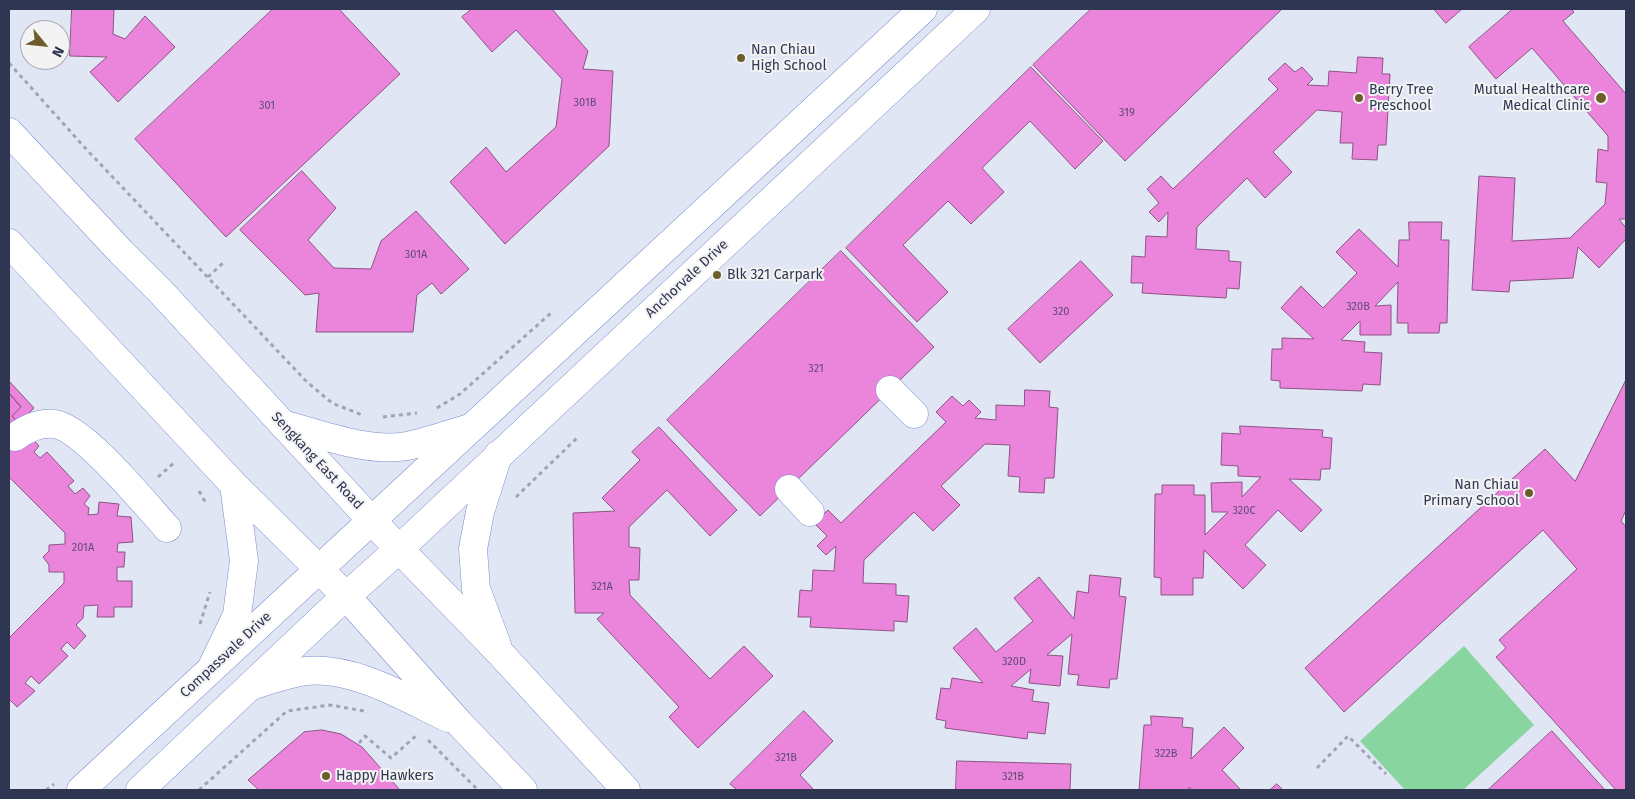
<!DOCTYPE html>
<html>
<head>
<meta charset="utf-8">
<style>
	body { margin:0 }
	#map { position:relative; width:1635px; height:799px; overflow:hidden; background:#e1e6f4; font-family:"Fira Sans",sans-serif }
	canvas { display:block }
	.frame { position:absolute; inset:0; border:10px solid #2f3652; pointer-events:none }
	.north { position:absolute; left:20px; top:20px; width:50px; height:50px; box-sizing:border-box; background:#f3f3f3; border:1px solid #a5a7b3; border-radius:50%; rotate:118deg; font-size:14px; font-weight:700; line-height:20px; text-align:center; color:#2f3652 }
	.north::after { content:''; display:block; margin:auto; width:18px; height:22px; background:#6c5d2a; clip-path:polygon(50% 0,100% 100%,50% 72%,0 100%) }
</style>
</head>
<body>
<div id="map">
<canvas width="1635" height="799"></canvas>
<div class="frame"></div>
<div class="north">N</div>
</div>
<script>
const ctx = document.querySelector('canvas').getContext('2d');
ctx.lineJoin = 'round';
function fill(path, color) { ctx.fillStyle = color; ctx.fill(path, 'evenodd'); }
function strokePath(path, color, width, dash) { ctx.strokeStyle = color; ctx.lineWidth = width; ctx.lineCap = dash ? 'butt' : 'round'; ctx.setLineDash(dash || []); ctx.stroke(path); }
function write(font, color, halo, rows, align = 'center') {
  ctx.font = font + ' "Fira Sans",sans-serif'; ctx.lineWidth = 4; ctx.setLineDash([]); ctx.textBaseline = 'middle'; ctx.strokeStyle = halo; ctx.fillStyle = color; for (const [text, x, y, turn = 0] of rows) {
    ctx.save(); ctx.translate(x, y); ctx.rotate((+turn || 0) * Math.PI / 180); ctx.textAlign = isNaN(turn) ? turn : align; if (halo) ctx.strokeText(text, 0, 0); ctx.fillText(text, 0, 0); ctx.restore();
  }
}
const green = new Path2D(`
	M1464,646L1534,725L1463,790H1405L1360,741Z`);
const building = new Path2D(`
	M72,9H114L113,34L125,39L145,16L175,47L118,102L90,72L107,57L70,56Z
	M273,9H339L400,74L226,237L135,139Z
	M472,9H552L588,51L583,69L613,71L609,146L505,244L450,182L486,147L506,172L556,127L562,79L516,30L492,52L462,17Z
	M1091,9H1282L1125,161L1033,65Z
	M1434,9H1462L1446,23Z
	M1513,9H1571L1574,12L1563,21L1626,94V219H1619L1626,228V239L1599,268L1578,247L1573,278L1510,281L1509,292L1472,290L1479,176L1515,178L1512,241L1570,238L1605,204L1607,183L1596,182L1598,149L1608,151V136L1532,48L1496,79L1469,47Z
	M1358,57L1383,58L1382,74H1390L1386,145H1378L1377,160L1352,159L1353,143H1340L1342,112L1317,110L1273,152L1292,172L1265,198L1247,178L1197,227L1196,249L1229,251V261L1241,262L1239,289L1227,288L1226,298L1142,293L1143,283H1131L1132,256L1145,257L1146,236L1167,237L1168,212L1159,222L1149,212L1159,203L1147,189L1161,176L1173,189L1278,89L1268,79L1285,63L1295,72L1302,67L1313,79L1307,85L1328,86L1329,71L1356,73Z
	M1031,67L1103,141L1075,169L1030,121L982,168L1004,192L971,224L948,201L903,245L948,292L917,322L846,248Z
	M302,171L336,208L308,240L334,268L371,269L381,241L416,211L469,269L441,294L432,283L417,295L413,332H316L319,293L305,295L240,230Z
	M1409,222H1442L1441,240H1449L1447,323H1440L1439,333H1408V323H1397L1398,282L1375,306L1391,305V335H1360V321L1341,340L1365,342L1364,352L1382,353L1380,385L1363,384L1362,391L1280,388V381L1271,380L1272,349H1282V338L1314,339L1281,308L1301,286L1323,308L1357,273L1336,252L1359,229L1398,267L1399,240H1409Z
	M841,251L934,347L760,516L667,420Z
	M1081,261L1113,295L1040,363L1008,329Z
	M1626,380V510L1621,521L1626,527V790H1616L1496,657L1506,648L1499,640L1577,569L1543,530L1344,712L1305,668L1545,449L1575,481Z
	M9,381L34,408L19,423L12,416L21,407L9,393Z
	M1025,390L1050,391L1049,407L1058,408L1054,478H1045L1044,493L1019,492L1020,477L1008,476L1010,445L985,444L941,486L960,505L933,531L914,512L864,560L863,583L896,584V595L909,596L907,622L894,621V631L810,627L811,617H798L800,590L812,591L813,570L834,571L836,546L826,555L817,546L827,536L814,523L828,510L841,523L946,422L936,412L952,396L963,406L969,400L981,412L975,418L996,420V405L1024,406Z
	M9,393L21,407L12,416L39,446L34,452L40,458L47,452L74,481L68,486L75,494L83,488L90,496L84,504L89,508L88,515L98,514L99,502L119,504L117,516L131,517L133,542L118,543L117,552H125L124,567H117V581H132V607H114V617H97L98,605L84,606L83,618L76,625L86,636L74,649L67,642L61,649L68,656L39,684L31,676L25,683L35,691L17,707L9,699V638L64,583V572H49V565L43,557L49,551V545L65,544V533L9,477Z
	M1240,426L1323,430L1322,437L1332,438L1330,469H1321L1320,480L1289,479L1322,510L1301,532L1278,510L1245,545L1266,565L1243,589L1204,550L1203,578H1193V595H1161V578L1154,577L1155,494H1162V485H1194V495H1205V535L1228,512H1212L1211,483L1242,482V497L1261,477L1238,476V466L1221,465L1222,433L1240,434Z
	M659,427L737,510L710,536L667,490L629,527V547L640,548L639,580H629L630,595L710,679L744,646L773,676L698,748L669,717L679,707L597,619L604,613H575L573,513L615,511L602,498L640,460L632,452Z
	M1090,575L1121,578L1119,596L1126,597L1117,679H1110L1109,688L1077,685L1079,675L1068,674L1072,634L1047,655L1063,656L1060,686L1029,683L1031,669L1011,686L1034,690L1032,701L1049,703L1045,734L1028,732L1027,739L945,728L946,721L936,719L941,688L950,689L952,678L983,683L953,648L976,628L996,652L1033,621L1014,598L1039,577L1074,619L1077,591L1088,593Z
	M804,711L833,741L800,775L814,790H737L730,784Z
	M1151,716L1183,718L1182,727L1193,728L1191,759L1224,727L1244,748L1222,770L1241,790H1192L1189,787V790H1139L1144,725H1151Z
	M322,730L341,734L362,747L400,790H259L248,780L304,732Z
	M1552,731L1605,790H1488Z
	M957,761L1071,764L1070,790H956Z
	M1277,784L1283,790H1270Z`);
const path = new Path2D(`
	M9,63L87,150L307,382L332,403L362,415
	M208,277L225,261
	M437,408L460,394L551,313
	M383,417L417,413
	M158,477L176,461
	M199,491L207,505
	M516,497L578,437
	M200,624L210,592
	M428,740L478,790
	M359,743L365,736L391,758L418,734
	M1317,768L1348,736L1386,774
	M46,790L54,784
	M199,790L287,711L330,705L364,711`);
const minor = new Path2D(`
	M890,390L914,414
	M15,437C27,428 39,422 54,424C83,427 146,505 167,528
	M789,489L810,512
	M81,790L923,9
	M140,790L332,609L399,549L976,9`);
const major = new Path2D(`
	M9,132L121,252L162,293L372,521L500,653L626,790
	M9,243L234,485L346,596L460,724L523,790
	M282,424C320,434 368,453 407,446C428,442 449,434 470,428
	M497,645L476,589L473,549L480,512L498,455
	M211,669L237,615L244,561L234,485
	M250,686C268,681 288,673 306,671C353,666 406,698 448,718`);
const markers = [
	[741,58,5,"#6c5d2a"],
	[1359,98,5,"#6c5d2a"],
	[1601,98,6,"#6c5d2a"],
	[717,275,5,"#6c5d2a"],
	[1529,493,5,"#6c5d2a"],
	[326,776,5,"#6c5d2a"]
];
const numberNames = [
	["301B",585,103],
	["301",267,106],
	["319",1127,113],
	["301A",416,255],
	["320B",1358,307],
	["320",1061,312],
	["321",816,369],
	["320C",1244,511],
	["201A",83,548],
	["321A",602,587],
	["320D",1014,662],
	["322B",1166,754],
	["321B",786,758],
	["321B",1013,777]
];
const poiNames = [
	["Nan Chiau",751,50],
	["High School",751,66],
	["Berry Tree",1369,90],
	["Preschool",1369,106],
	["Mutual Healthcare",1590,90,"right"],
	["Medical Clinic",1590,106,"right"],
	["Blk 321 Carpark",727,275],
	["Nan Chiau",1519,485,"right"],
	["Primary School",1519,501,"right"],
	["Happy Hawkers",336,776]
];
const streetNames = [
	["Anchorvale Drive",687,279,-43],
	["Sengkang East Road",317,461,47],
	["Compassvale Drive",226,655,-43]
];
fill(green, '#89d59f');
fill(building, '#eb85dc');
strokePath(building, '#8c5383', 1);
strokePath(minor, '#7d8dcf', 29);
strokePath(major, '#7d8dcf', 29);
strokePath(path, '#9fa4b8', 3, [4, 4]);
strokePath(minor, '#fff', 28);
strokePath(major, '#fff', 28);
for (const [x, y, r, color] of markers) { const dot = new Path2D(); dot.arc(x, y, r, 0, 2 * Math.PI); ctx.fillStyle = color; ctx.fill(dot); strokePath(dot, '#f3f3f3', 2); }
write('11px', '#5e4a74', null, numberNames);
write('14px', '#2f3652', '#f3f3f3', poiNames, 'left');
write('14px', '#2f3652', '#f3f3f3', streetNames);
</script>
</body>
</html>
